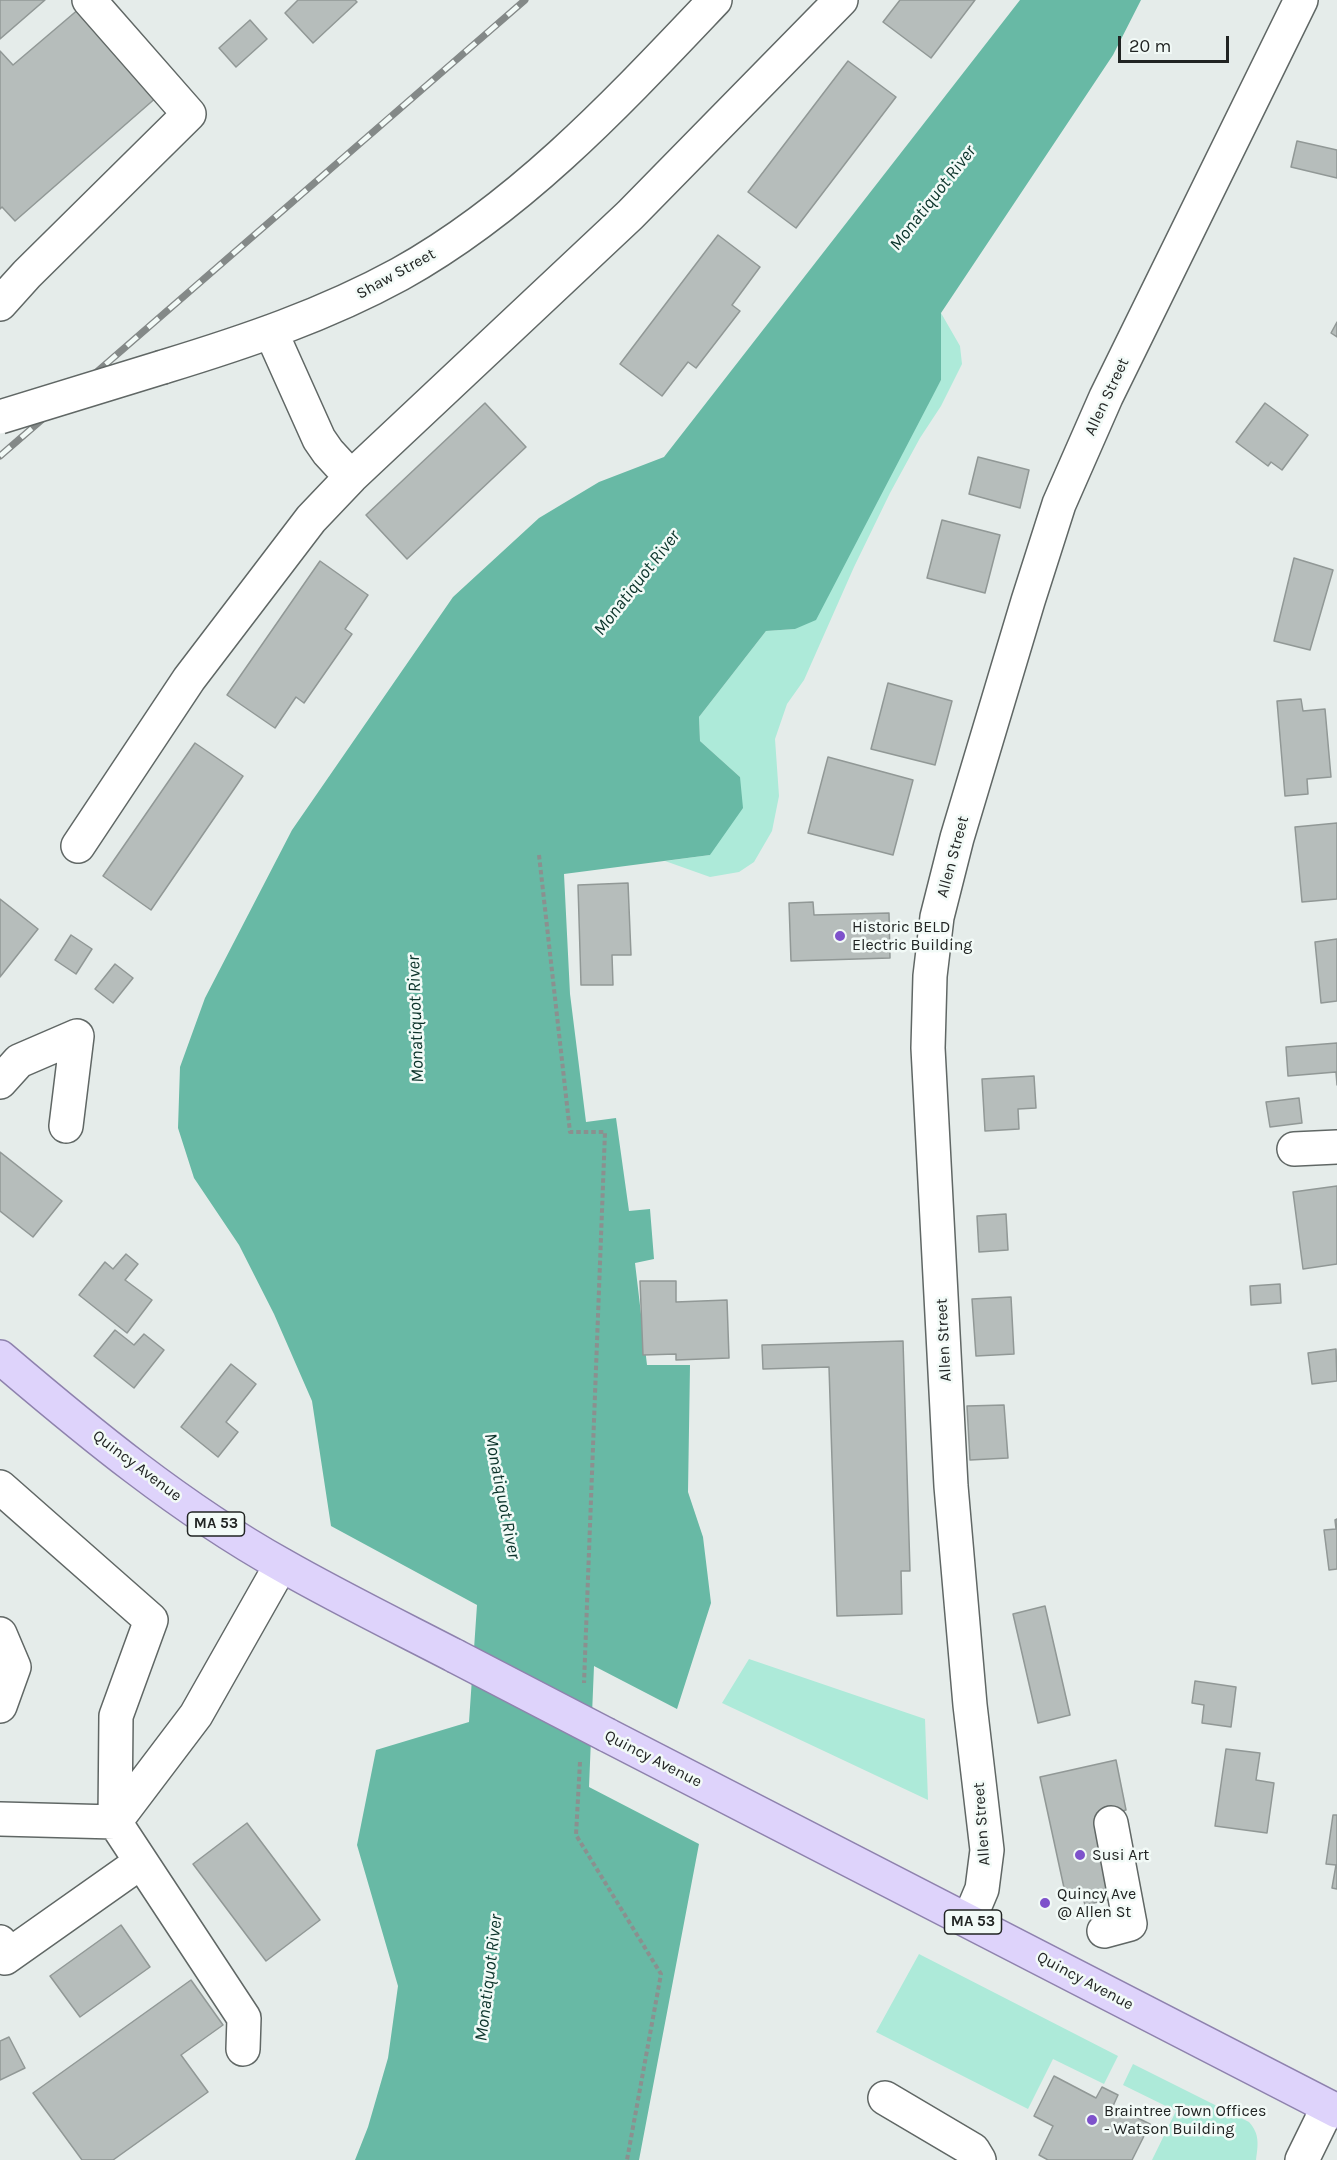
<!DOCTYPE html>
<html>
<head>
<meta charset="utf-8">
<style>
	body { margin:0 }
	#map { position:relative; width:1337px; height:2160px; overflow:hidden; background:#e5ecea; font-family:Karla,sans-serif }
	canvas { display:block }
	.scale { position:absolute; left:1118px; top:36px; width:111px; height:27px; box-sizing:border-box; border:3px solid #212423; border-top:0; padding-left:8px; font-size:18px; line-height:21px; white-space:nowrap; color:#212423; -webkit-text-stroke:4px #f2faf7; paint-order:stroke }
</style>
</head>
<body>
<div id="map">
<canvas width="1337" height="2160"></canvas>
<div class="scale">20 m</div>
</div>
<script>
const ctx = document.querySelector('canvas').getContext('2d');
ctx.lineJoin = 'round';
function fill(path, color) { ctx.fillStyle = color; ctx.fill(path, 'evenodd'); }
function strokePath(path, color, width, dash) { ctx.strokeStyle = color; ctx.lineWidth = width; ctx.lineCap = dash ? 'butt' : 'round'; ctx.setLineDash(dash || []); ctx.stroke(path); }
function write(font, color, halo, rows, align = 'center') {
  ctx.font = font + ' Karla,sans-serif'; ctx.lineWidth = 5; ctx.setLineDash([]); ctx.textBaseline = 'middle'; ctx.strokeStyle = halo; ctx.fillStyle = color; for (const [text, x, y, turn = 0] of rows) {
    ctx.save(); ctx.translate(x, y); ctx.rotate((+turn || 0) * Math.PI / 180); ctx.textAlign = isNaN(turn) ? turn : align; if (halo) ctx.strokeText(text, 0, 0); ctx.fillText(text, 0, 0); ctx.restore();
  }
}
const green = new Path2D(`
	M941,313L960,346L962,364L941,406L920,438L890,493L854,567L804,680L787,704L775,739L779,796L772,831L754,862L739,872L710,877L665,861L710,855L740,777L700,741L699,717L766,631L795,629L941,380Z
	M749,1659L925,1719L928,1800L722,1703Z
	M919,1954L1118,2056L1104,2084L1053,2059L1028,2109L876,2032Z
	M1133,2064L1249,2122C1260,2134 1258,2145 1256,2160H1152L1176,2111L1123,2085Z`);
const water = new Path2D(`
	M1020,0H1141L1113,55L941,313V380L816,620L795,629L766,631L699,717L700,741L740,777L743,808L710,855L564,874L570,994L586,1122L616,1118L629,1211L650,1209L654,1259L635,1263L647,1365H690L688,1492L703,1537L711,1603L677,1709L594,1666L589,1787L699,1844L639,2160H355L368,2127L388,2058L398,1986L357,1845L376,1750L469,1722L477,1605L331,1526L312,1401L274,1314L239,1245L194,1178L178,1128L180,1067L205,998L292,830L453,597L539,518L599,482L664,457Z`);
const building = new Path2D(`
	M0,0H45L0,39Z
	M298,0H355L357,2L313,43L285,13Z
	M900,0H975L931,58L883,22Z
	M80,8L158,96L15,221L2,207L0,209V51L13,65Z
	M250,20L267,39L236,67L219,48Z
	M848,61L896,97L796,228L748,192Z
	M1297,141L1337,150V178L1291,167Z
	M718,235L760,267L732,305L740,311L696,368L688,362L662,396L620,364Z
	M1337,322V337L1331,333Z
	M485,403L526,447L407,559L366,515Z
	M1265,403L1308,435L1282,470L1271,462L1268,466L1236,442Z
	M978,457L1029,470L1020,508L969,494Z
	M942,520L1000,535L985,593L927,578Z
	M1294,558L1333,570L1310,650L1274,641Z
	M320,561L368,595L345,629L352,634L304,703L296,697L275,728L227,695Z
	M888,683L952,701L935,765L871,749Z
	M1301,699L1303,711L1325,709L1331,777L1307,779L1308,794L1285,796L1277,701Z
	M195,743L243,776L151,910L103,876Z
	M828,757L913,780L893,855L808,833Z
	M1337,823V899L1302,902L1295,827Z
	M628,883L631,955H612L613,985H581L578,885Z
	M0,899L38,929L0,977Z
	M813,902L814,915L889,913L890,958L791,961L789,903Z
	M71,935L92,949L76,974L55,960Z
	M1337,939V1001L1321,1003L1315,942Z
	M115,964L133,978L113,1003L95,989Z
	M1337,1043V1085L1336,1072L1288,1076L1286,1047Z
	M1034,1076L1036,1108L1018,1109L1019,1129L985,1131L982,1079Z
	M1299,1098L1302,1123L1270,1127L1266,1102Z
	M0,1152L62,1201L33,1237L0,1211Z
	M1337,1186V1264L1303,1269L1293,1192Z
	M1006,1214L1008,1250L979,1252L977,1216Z
	M126,1254L138,1264L125,1280L152,1300L127,1333L79,1295L105,1262L113,1269Z
	M640,1281H676V1302L727,1300L729,1358L676,1360V1354L643,1355Z
	M1280,1284L1281,1303L1251,1305L1250,1286Z
	M1011,1297L1014,1354L976,1356L972,1299Z
	M115,1330L134,1345L144,1334L164,1350L134,1388L94,1356Z
	M903,1341L910,1571H901L902,1614L837,1616L829,1367L763,1369L762,1345Z
	M1336,1349L1337,1381L1312,1384L1308,1353Z
	M231,1364L256,1384L226,1422L238,1432L218,1457L181,1427Z
	M1004,1405L1008,1458L970,1460L967,1406Z
	M1337,1519V1569L1329,1570L1324,1530L1336,1529L1335,1520Z
	M1045,1606L1070,1715L1038,1723L1013,1614Z
	M1195,1681L1236,1687L1231,1727L1202,1723L1204,1705L1192,1703Z
	M1226,1749L1260,1753L1256,1780L1274,1783L1267,1833L1215,1826Z
	M1116,1760L1126,1810L1095,1818L1111,1899L1085,1905L1082,1893L1066,1897L1040,1777Z
	M1333,1815H1337V1889L1332,1888L1336,1865L1326,1864Z
	M247,1823L320,1920L266,1961L193,1864Z
	M121,1925L150,1967L80,2017L50,1976Z
	M191,1980L223,2025L181,2055L208,2092L113,2160H82L33,2093Z
	M9,2037L25,2068L0,2080V2041Z
	M1054,2076L1096,2098L1102,2087L1118,2095L1113,2106L1150,2124L1132,2160H1048L1039,2155L1053,2126L1034,2116Z`);
const path = new Path2D(`
	M539,855L570,1132H605L584,1683
	M580,1762L576,1835L661,1974L627,2160`);
const minor = new Path2D(`
	M0,304L27,274L189,114L89,0
	M271,332L319,439L328,452L351,477
	M163,367C245,342 325,315 400,274C522,206 620,100 715,0
	M78,846L189,679L311,519L351,477L630,215L841,0
	M0,1082L19,1061L77,1036L66,1126
	M1294,1149L1337,1147
	M0,1487L151,1620L116,1716L115,1822L196,1715L281,1565
	M0,1634L14,1667L0,1706
	M0,1819L115,1822L244,2018L243,2049
	M969,1920L982,1889L987,1850L970,1705L951,1486L928,1048L930,976L937,917L957,838L1028,601L1059,504L1106,397L1301,0
	M1104,1931L1130,1924L1111,1823
	M0,1942L5,1958L141,1862
	M885,2098L973,2150L979,2160
	M1302,2160L1328,2107`);
const major = new Path2D(`
	M0,1357C88,1432 180,1508 282,1565C338,1597 397,1626 455,1656
	M607,1735L1337,2111`);
const rail = new Path2D(`
	M0,456L525,0`);
const minorBridge = new Path2D(`
	M0,417L163,367`);
const majorBridge = new Path2D(`
	M455,1656L607,1735`);
const markers = [
	[840,936,6,"#7e52cb"],
	[1080,1855,6,"#7e52cb"],
	[1045,1903,6,"#7e52cb"],
	[1092,2120,6,"#7e52cb"]
];
const shields = [
	[216,1524,57],
	[973,1922,57]
];
const shieldNames = [
	["MA 53",216,1524],
	["MA 53",973,1922]
];
const streetNames = [
	["Shaw Street",396,274,-29],
	["Allen Street",1107,397,-65],
	["Allen Street",953,857,-75],
	["Allen Street",944,1340,-93],
	["Quincy Avenue",137,1466,37],
	["Quincy Avenue",653,1759,27],
	["Allen Street",982,1824,-94],
	["Quincy Avenue",1085,1981,28]
];
const poiNames = [
	["Historic BELD",852,927],
	["Electric Building",852,945],
	["Susi Art",1092,1855],
	["Quincy Ave",1057,1894],
	["@ Allen St",1057,1912],
	["Braintree Town Offices",1104,2111],
	["- Watson Building",1104,2129]
];
const waterNames = [
	["Monatiquot River",933,198,-52],
	["Monatiquot River",637,583,-52],
	["Monatiquot River",416,1019,-92],
	["Monatiquot River",502,1496,79],
	["Monatiquot River",489,1978,-83]
];
fill(green, '#adead9');
fill(water, '#68b9a5');
fill(building, '#b6bdbb');
strokePath(building, '#919896', 1.5);
strokePath(minor, '#606765', 36);
strokePath(major, '#8e82ad', 36);
strokePath(path, '#8b908f', 4, [4.5, 3]);
strokePath(minor, '#fff', 33);
strokePath(major, '#ded3fb', 33);
strokePath(rail, '#848988', 7);
strokePath(rail, '#f2faf7', 4.5, [14]);
strokePath(minorBridge, '#606765', 36, []);
strokePath(majorBridge, '#8e82ad', 36, []);
strokePath(minorBridge, '#fff', 33);
strokePath(majorBridge, '#ded3fb', 33);
for (const [x, y, r, color] of markers) { const dot = new Path2D(); dot.arc(x, y, r, 0, 2 * Math.PI); ctx.fillStyle = color; ctx.fill(dot); strokePath(dot, '#f2faf7', 2); }
for (const [x, y, w] of shields) { const box = new Path2D(); box.roundRect(x - w / 2, y - 12, w, 24, 4.5); ctx.fillStyle = '#f2faf7'; ctx.fill(box); strokePath(box, '#212423', 1.5); }
write('bold 15px', '#212423', null, shieldNames);
write('16px', '#212423', '#f2faf7', streetNames);
write('16px', '#212423', '#f2faf7', poiNames, 'left');
write('italic 18px', '#0a3229', '#f2faf7', waterNames);
</script>
</body>
</html>
